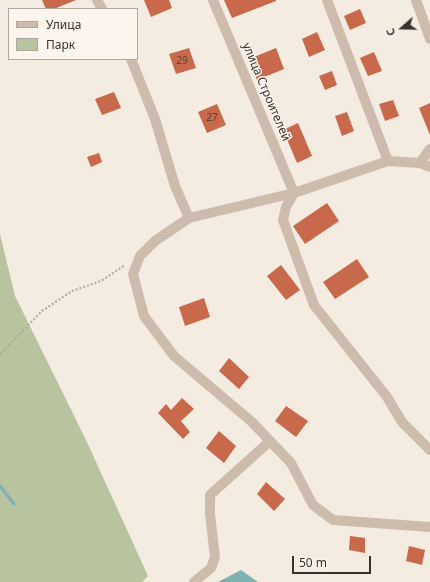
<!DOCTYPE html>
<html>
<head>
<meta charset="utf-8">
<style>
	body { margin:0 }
	#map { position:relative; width:430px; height:582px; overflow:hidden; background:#f4ebe1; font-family:"Noto Sans",sans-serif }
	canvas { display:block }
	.legend { position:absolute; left:8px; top:8px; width:130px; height:52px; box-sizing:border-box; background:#fbf5ee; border:1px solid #aea6a0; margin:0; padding:5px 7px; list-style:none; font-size:12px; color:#3b302b }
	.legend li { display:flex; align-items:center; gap:8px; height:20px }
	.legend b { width:20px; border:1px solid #aea6a0 }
	.north { position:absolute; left:382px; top:8px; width:40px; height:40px; -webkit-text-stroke:3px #fbf5ee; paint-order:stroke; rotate:250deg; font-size:11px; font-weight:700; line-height:16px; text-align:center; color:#3b302b }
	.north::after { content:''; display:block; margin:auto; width:14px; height:18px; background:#3b302b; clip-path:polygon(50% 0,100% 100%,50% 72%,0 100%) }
	.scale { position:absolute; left:292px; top:556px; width:79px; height:18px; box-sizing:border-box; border:2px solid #3b302b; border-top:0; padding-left:5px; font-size:12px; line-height:14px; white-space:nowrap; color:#3b302b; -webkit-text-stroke:3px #fbf5ee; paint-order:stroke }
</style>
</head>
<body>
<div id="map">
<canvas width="430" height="582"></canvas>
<ul class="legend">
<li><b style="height:5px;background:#cdbbac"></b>Улица</li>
<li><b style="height:11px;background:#b8c4a0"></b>Парк</li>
</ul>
<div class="north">С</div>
<div class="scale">50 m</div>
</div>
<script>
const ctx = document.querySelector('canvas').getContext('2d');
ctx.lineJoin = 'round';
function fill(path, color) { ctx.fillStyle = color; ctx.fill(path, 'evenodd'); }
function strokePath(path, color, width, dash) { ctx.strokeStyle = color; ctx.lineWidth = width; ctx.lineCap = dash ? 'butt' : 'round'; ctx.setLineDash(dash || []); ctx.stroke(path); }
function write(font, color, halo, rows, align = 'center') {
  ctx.font = font + ' "Noto Sans",sans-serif'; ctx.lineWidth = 3; ctx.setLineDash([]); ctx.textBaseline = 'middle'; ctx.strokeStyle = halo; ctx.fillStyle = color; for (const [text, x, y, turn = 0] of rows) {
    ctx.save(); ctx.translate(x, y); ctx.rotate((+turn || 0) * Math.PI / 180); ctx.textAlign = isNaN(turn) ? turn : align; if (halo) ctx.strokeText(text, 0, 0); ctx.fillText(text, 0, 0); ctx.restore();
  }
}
const green = new Path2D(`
	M0,234L15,296L86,440L148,576L142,582H0Z`);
const water = new Path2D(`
	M241,570L258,582H218Z`);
const stream = new Path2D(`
	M0,486L14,504`);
const building = new Path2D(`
	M42,0H76L54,9H46Z
	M144,0H169L172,8L151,17Z
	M224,0H276V1L232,18Z
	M360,9L366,23L350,30L344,16Z
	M317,32L325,50L309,57L302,39Z
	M189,48L196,68L176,74L169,54Z
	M276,48L284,69L257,80L249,59Z
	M374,52L382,71L368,76L360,58Z
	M332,71L337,85L325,90L319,76Z
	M114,92L121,108L102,115L95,99Z
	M393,100L399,116L385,121L379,104Z
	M430,103V135L419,108Z
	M217,104L226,125L207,133L198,112Z
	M347,112L354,131L342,136L335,116Z
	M298,123L312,156L297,163L283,130Z
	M99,153L102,162L91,167L87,157Z
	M327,203L339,221L305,244L293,226Z
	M357,259L369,277L335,299L323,282Z
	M281,265L300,290L286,300L267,276Z
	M204,298L210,317L185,326L179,307Z
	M229,358L249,377L239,389L219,371Z
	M182,398L194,409L181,421L190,432L183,439L158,413L166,404L171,410Z
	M286,406L308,421L296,437L275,421Z
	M219,431L236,446L224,463L206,448Z
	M266,482L285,499L274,511L257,494Z
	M350,536L365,538V553L349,550Z
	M409,546L425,550L422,565L406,561Z`);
const path = new Path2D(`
	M0,354L42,311L72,291L101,281L125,265`);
const street = new Path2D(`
	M97,0L102,9
	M213,0L294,193L286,207L283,220L314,305L387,397L402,422L430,450
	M327,0L388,161
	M416,0L430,39
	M131,59L155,119L175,186L189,218
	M420,163L430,149
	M430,167L420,163L388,161L294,193L189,218L155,241L140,256L133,274L144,316L174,356L252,422L270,441L291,463L313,505L333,520L430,527
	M194,582L211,568L215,557L210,514V495L270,441`);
const numberNames = [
	["29",182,61],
	["27",212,118]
];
const streetNames = [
	["улица Строителей",266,92,67]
];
fill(green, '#b8c4a0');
fill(water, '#7fb0b2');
strokePath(stream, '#7fb0b2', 3);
fill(building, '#c8694b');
strokePath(path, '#b9a596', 2, [2, 2]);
strokePath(street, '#cdbbac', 10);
write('10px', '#5e3e33', null, numberNames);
write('12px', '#3b302b', '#fbf5ee', streetNames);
</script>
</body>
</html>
